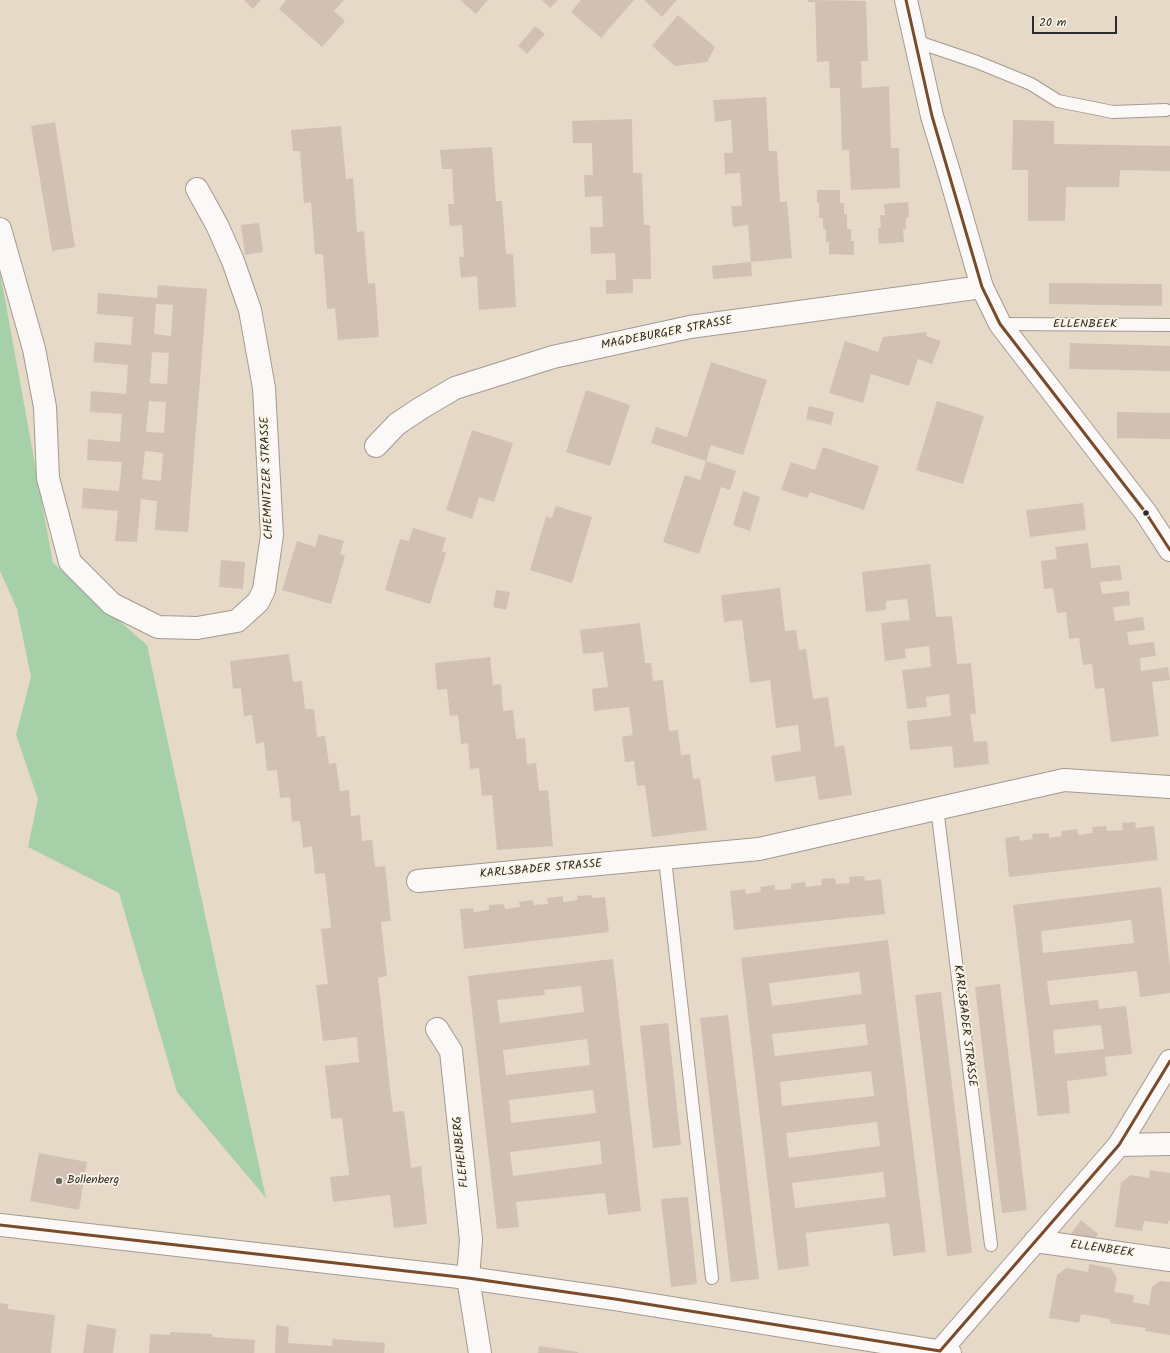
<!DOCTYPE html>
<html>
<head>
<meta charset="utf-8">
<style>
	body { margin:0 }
	#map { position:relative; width:1170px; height:1353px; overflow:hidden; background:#e6d9c7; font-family:Kalam,sans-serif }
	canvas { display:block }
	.scale { position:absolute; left:1032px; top:16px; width:85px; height:18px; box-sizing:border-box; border:2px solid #2b2b2b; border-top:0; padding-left:5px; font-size:12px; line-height:14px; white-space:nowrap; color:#2b2b2b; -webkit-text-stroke:3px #fcf5e5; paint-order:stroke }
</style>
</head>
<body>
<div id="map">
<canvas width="1170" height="1353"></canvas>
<div class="scale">20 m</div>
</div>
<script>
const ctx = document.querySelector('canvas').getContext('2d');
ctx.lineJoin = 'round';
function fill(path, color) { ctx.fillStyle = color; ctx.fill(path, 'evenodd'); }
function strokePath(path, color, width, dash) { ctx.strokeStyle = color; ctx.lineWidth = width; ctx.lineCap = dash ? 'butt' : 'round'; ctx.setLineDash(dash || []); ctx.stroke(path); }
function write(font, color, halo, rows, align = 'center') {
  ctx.font = font + ' Kalam,sans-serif'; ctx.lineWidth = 3.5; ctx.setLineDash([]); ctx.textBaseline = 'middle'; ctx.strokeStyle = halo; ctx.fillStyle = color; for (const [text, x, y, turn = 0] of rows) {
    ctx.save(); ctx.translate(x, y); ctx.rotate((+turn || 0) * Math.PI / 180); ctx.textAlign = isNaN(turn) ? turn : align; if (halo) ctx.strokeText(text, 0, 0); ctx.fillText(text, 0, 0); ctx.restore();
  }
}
const green = new Path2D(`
	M0,272L53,563L147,645L266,1198L177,1092L119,893L28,847L38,799L16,735L31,677L17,609L0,571Z`);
const building = new Path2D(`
	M244,0H261L253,9Z
	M286,0H344L334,11L345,21L322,47L279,9Z
	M460,0H488L476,14Z
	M542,0H558L550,8Z
	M581,0H634L601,38L571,12Z
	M644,0H677L662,17Z
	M808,0L866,1L868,61H861L862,88L889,86L891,148H899L900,188L851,190L849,150H842L840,88H830L829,61L817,62L815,2H808Z
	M678,15L715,47L707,62L675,66L652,46Z
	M535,26L545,34L527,54L518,46Z
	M766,97L769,151H777L780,202H787L792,258L751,262L748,225L733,227L731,206H742L740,173L725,174L724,153H733L731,120L715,122L713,100Z
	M632,119L633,173H642L644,225H650L651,279H633V293L606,294V280H616L615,253L591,254L590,227H603L602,196L585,197L584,175H593L592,143H573L572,121Z
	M1013,120L1054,121V144L1170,146V171L1120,170L1119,187H1066L1065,221H1028V170H1012Z
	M55,122L75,247L52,251L31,126Z
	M341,126L346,179L353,178L357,232L364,231L368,284L375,283L379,337L338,340L335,308L327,309L323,254H315L311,202L304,203L300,151H293L291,130Z
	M492,147L496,201H502L506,254H513L516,307L479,310L477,276L461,278L459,257H464L462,225L450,226L448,204H454L452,169H442L440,150Z
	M817,190H840V203H844V214H847V229H851V241H854V255L829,254V242H826V229H823V218H819V203H817Z
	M908,202L909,217L906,218V229H903L904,242L879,244L878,228H881L880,215H885L884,204Z
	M259,223L263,252L245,255L241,225Z
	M751,262L752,276L713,279L712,266Z
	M1049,283L1162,284V306L1049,304Z
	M158,285L207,289L188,532L155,530L157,501L141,499L137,542L115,541L118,511L82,508L83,488L119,491L122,462L87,460L88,439L120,442L122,414L90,412L91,391L126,394L128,365L93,362L95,342L131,345L133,317L97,314L98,293L157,298ZM156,304L173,305L171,336L154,334ZM152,352L169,353L167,384L150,383ZM149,401L166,402L164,433L146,432ZM145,451L163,453L161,481L142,479Z
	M927,332L926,336L941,341L932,364L918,359L909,386L871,374L863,403L829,393L845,341L878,352L883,337Z
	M1070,343L1170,346V371L1069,369Z
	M711,362L767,380L743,455L711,445L706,461L651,443L656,427L687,437Z
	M586,390L630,405L610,466L566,452Z
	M937,401L984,416L963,484L916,470Z
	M809,406L834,412L831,425L806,419Z
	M1117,412L1170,413V439L1117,438Z
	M472,430L513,443L494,502L479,497L472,519L446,510Z
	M823,447L879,466L864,510L810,492L807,498L781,490L791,462L815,470Z
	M706,461L736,471L730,490L721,487L699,554L663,542L685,475L700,480Z
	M743,491L760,497L750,531L733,525Z
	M1083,503L1086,530L1030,537L1026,510Z
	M556,506L592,517L572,583L530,570L546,517L552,518Z
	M413,528L446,538L442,551L446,553L430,604L385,590L400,539L409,541Z
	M319,534L344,541L340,554L345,556L331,604L282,590L297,541L315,547Z
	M1088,543L1091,568L1120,565L1122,580L1100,582L1102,594L1129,591L1130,605L1113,607L1115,621L1143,617L1145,630L1127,632L1129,645L1154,642L1156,656L1140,658L1141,671L1168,667L1170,680L1152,682L1159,736L1111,742L1104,688L1095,689L1092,664L1083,665L1079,638L1069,639L1066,612L1057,613L1053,588L1044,589L1041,561L1057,559L1055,547Z
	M221,560L245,562L243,589L219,587Z
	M930,564L936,617L952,616L957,664L971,663L976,714H970L974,742L987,741L989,764L954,768L952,746L910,750L907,721L951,716L949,694L926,697L927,707L907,709L902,670L931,667L929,646L905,649L906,658L885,661L881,623L910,620L907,599L886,601V610L866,612L862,572Z
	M780,588L785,631L796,630L799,650L806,649L813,699L828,697L835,747L844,745L852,795L819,800L815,776L775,782L771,756L801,751L798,725L776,728L770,680L750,683L742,620L724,622L721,595Z
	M496,590L510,592L506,610L493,607Z
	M640,623L645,663H651L653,681L663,680L669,731L678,730L681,755L690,754L693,779L700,778L707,830L652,837L645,785L637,786L634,761L625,762L622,737L633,735L629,707L594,711L592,689L608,687L603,652L583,654L580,630Z
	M289,654L293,682L302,681L305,709H314L317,737L325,736L329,764L336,763L340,791L349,790L351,816L360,815L362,841L372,840L375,867L385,866L391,921L381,922L387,976L378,978L390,1088L393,1112L404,1111L411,1168L421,1166L427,1224L394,1228L390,1195L333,1202L330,1177L349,1175L342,1118L331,1119L325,1066L359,1062L357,1037L323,1041L316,985L328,984L321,929L331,928L325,873L315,874L312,846L303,848L300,821L292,822L290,797L280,798L277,770L267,771L264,742L256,744L252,715L244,716L241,688L233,689L230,661Z
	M490,657L493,685L501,684L503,711L513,710L516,739L525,738L527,764L536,763L539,791L548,790L553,846L497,850L492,795L482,796L479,768L470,769L468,743L461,744L458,715L450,716L447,689L437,690L435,663Z
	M1135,822L1136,828L1154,826L1158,860L1009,877L1005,838L1019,836L1020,841L1033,839L1032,834L1049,833V838L1062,836L1061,831L1077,829L1078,835L1093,833L1092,827L1106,826L1107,831L1123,830L1122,823Z
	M864,876L865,881L881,879L885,914L734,930L730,891L745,889L746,894L761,892L760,887L775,885V890L791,889V884L805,882L806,887L822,885L821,879L835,878L836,884L850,883L849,877Z
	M1161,887L1170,967V993L1140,997L1137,971L1047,981L1050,1005L1098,1000L1099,1009L1126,1006L1132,1054L1105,1057L1107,1076L1067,1081L1070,1113L1038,1116L1013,905ZM1131,920L1134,943L1043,953L1041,931ZM1101,1025L1104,1049L1055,1054L1053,1030Z
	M591,895L592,898L605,897L609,932L464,949L460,909L473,908L474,912L489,910V905L504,904L505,909L520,907L519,902L533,900L534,905L548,904L547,898L563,896V902L578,900L577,896Z
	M888,940L926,1252L893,1256L889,1223L806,1233L809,1266L778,1270L741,958ZM859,972L862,994L772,1006L769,983ZM865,1024L868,1045L775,1056L772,1034ZM871,1071L874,1096L782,1106L780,1082ZM877,1122L880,1146L789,1158L786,1133ZM883,1172L886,1197L795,1208L792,1183Z
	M613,959L641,1211L608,1215L605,1193L516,1202L519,1227L497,1229L468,976ZM581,986L584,1012L500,1023L497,1000L545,995L544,990ZM587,1039L590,1065L506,1075L503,1050ZM593,1090L596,1113L511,1123L509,1100ZM600,1141L602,1164L513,1176L510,1152Z
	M1000,984L1027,1210L1002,1213L975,987Z
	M941,992L972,1253L947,1256L915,995Z
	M728,1015L759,1279L731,1282L700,1018Z
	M668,1023L681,1145L653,1148L640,1026Z
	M39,1153L87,1162L79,1210L30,1201Z
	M1150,1170L1170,1173V1221H1168V1224L1144,1221L1142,1231L1115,1227L1121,1183L1131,1175L1149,1178Z
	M688,1197L697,1284L671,1287L661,1199Z
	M1081,1220L1098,1234L1091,1243L1067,1239Z
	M1089,1264L1111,1268L1117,1278L1114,1292L1134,1295L1133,1302L1149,1305L1152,1287L1160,1281L1170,1282V1335L1145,1331L1146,1328L1110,1323V1319L1081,1314L1079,1323L1049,1318L1057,1275L1066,1268L1088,1272Z
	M0,1303L8,1304V1309L55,1315L51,1353H0Z
	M87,1324L116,1329L113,1353H83Z
	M276,1325L289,1327L288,1343L332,1346L333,1339L385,1343L384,1353H275Z
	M170,1332L212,1334V1337L255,1340L254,1353H149L150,1334L170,1335Z
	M539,1346L578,1352V1353H538Z`);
const service = new Path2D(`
	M915,41L977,62L1031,84L1058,101L1113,112L1166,110
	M1000,324L1170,325
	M937,808L991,1245
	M665,859L712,1278`);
const minor = new Path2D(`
	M906,0L932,116L949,172L982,287L1000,324L1146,513L1170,550
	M0,229L34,349L45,407L48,478L70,562L112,604L158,627L197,628L237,621L258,602L264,590L272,535L264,388L250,310L233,261L217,225L197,189
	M376,446L397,424L421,408L455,388L553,357L690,327L982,287
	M418,881L759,849L1064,780L1170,787
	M437,1029L451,1051L471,1240L468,1278L480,1353
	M1119,1145L1170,1144
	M0,1225L468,1278L615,1299L950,1353
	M1035,1241L1170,1260
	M940,1351L1119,1145L1170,1061`);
const bus1 = new Path2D(`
	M906,0L932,116L982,287L1000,324L1146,513L1170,550
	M0,1225L468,1278L615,1299L940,1351
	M940,1351L1119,1145L1170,1061`);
const markers = [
	[1146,513,3.5,"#2b2b2b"],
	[59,1181,4,"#6c6862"]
];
const streetNames = [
	["ELLENBEEK",1085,325],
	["MAGDEBURGER STRASSE",667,334,-11],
	["CHEMNITZER STRASSE",268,478,-92],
	["KARLSBADER STRASSE",541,870,-5],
	["KARLSBADER STRASSE",964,1026,83],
	["FLEHENBERG",462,1152,-96],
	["ELLENBEEK",1102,1250,8]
];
const poiNames = [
	["Bollenberg",67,1181]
];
fill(green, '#a6d0a8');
fill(building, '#d3c0b4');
strokePath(service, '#a29a91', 14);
strokePath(minor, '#a29a91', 24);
strokePath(service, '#fbf9f7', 12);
strokePath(minor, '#fbf9f7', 22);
strokePath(bus1, '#7a4b2a', 3);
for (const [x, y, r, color] of markers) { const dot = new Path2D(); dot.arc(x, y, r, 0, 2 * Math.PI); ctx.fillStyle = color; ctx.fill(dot); strokePath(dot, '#fcf5e5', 1.5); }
write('12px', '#2b2b2b', '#fcf5e5', streetNames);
write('12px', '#2b2b2b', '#fcf5e5', poiNames, 'left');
</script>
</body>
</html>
